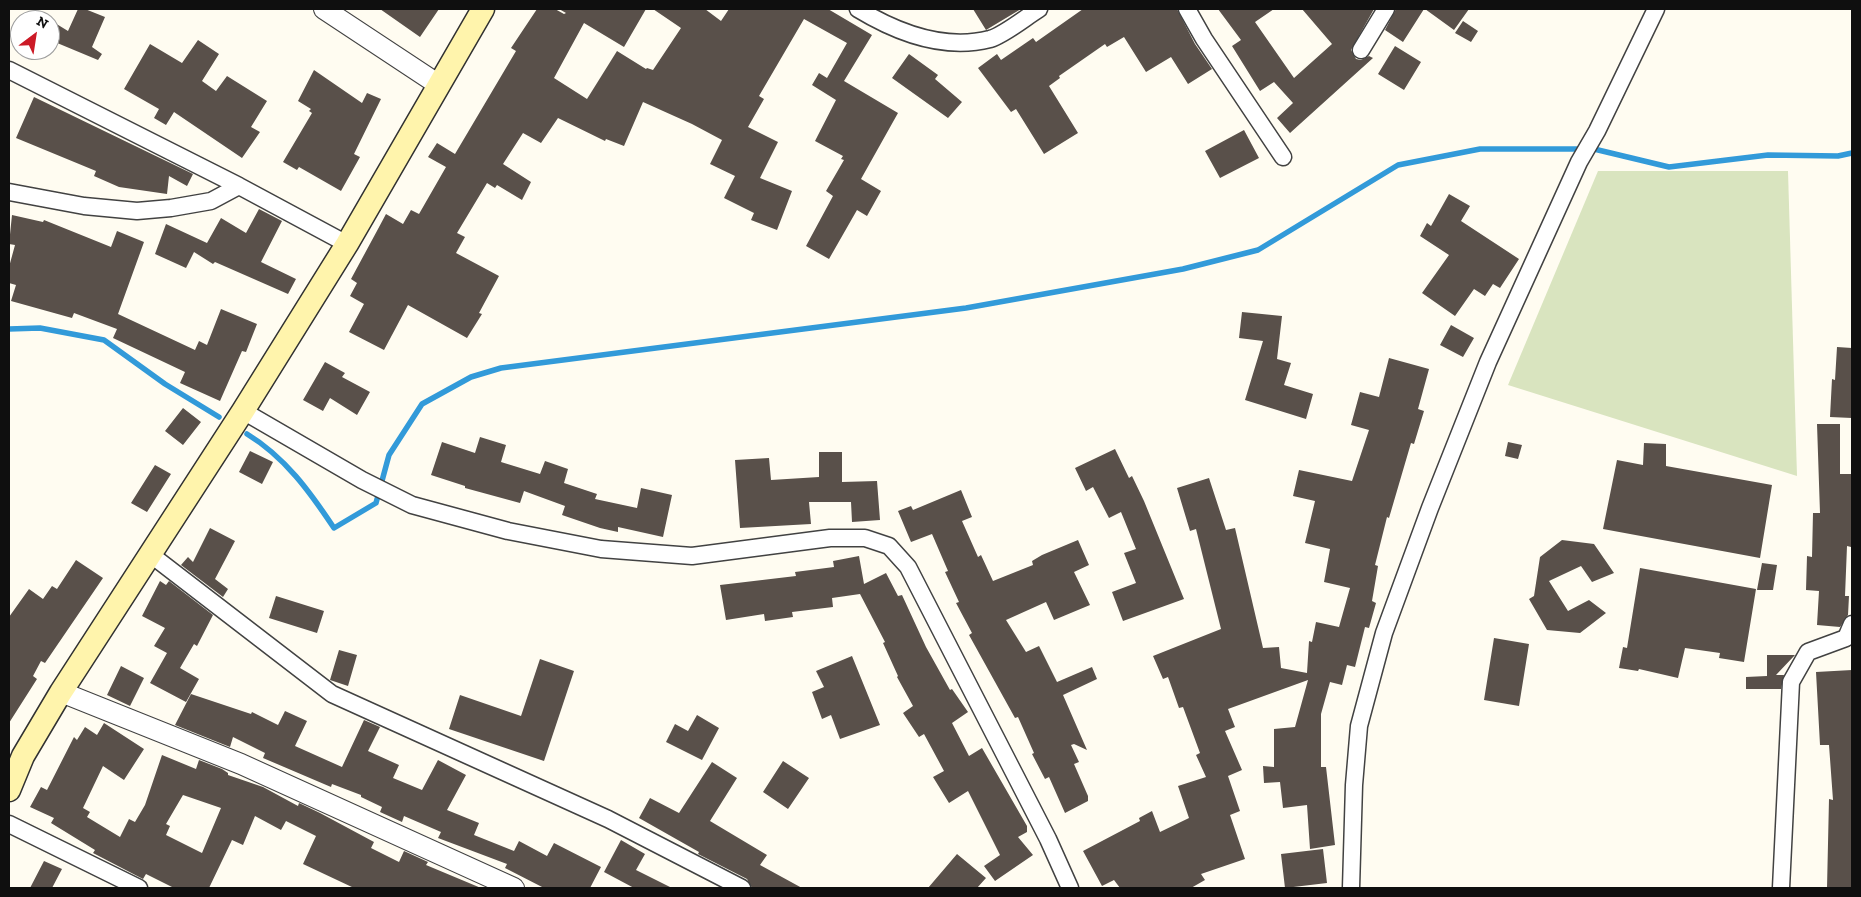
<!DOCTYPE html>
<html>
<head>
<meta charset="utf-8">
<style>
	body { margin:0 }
	#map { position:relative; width:1861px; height:897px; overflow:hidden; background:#fffcf1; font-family:"Zilla Slab",serif }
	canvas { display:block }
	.frame { position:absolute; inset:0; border:10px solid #0f0f0f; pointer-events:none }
	.north { position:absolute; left:10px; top:10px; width:50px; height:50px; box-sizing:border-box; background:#fff; border:1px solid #9f9f9f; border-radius:50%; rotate:31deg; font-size:14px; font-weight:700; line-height:20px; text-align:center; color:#0f0f0f }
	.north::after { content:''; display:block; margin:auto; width:18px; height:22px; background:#cc1a26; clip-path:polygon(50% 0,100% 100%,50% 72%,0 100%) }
</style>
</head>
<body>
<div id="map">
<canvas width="1861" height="897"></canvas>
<div class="frame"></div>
<div class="north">N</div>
</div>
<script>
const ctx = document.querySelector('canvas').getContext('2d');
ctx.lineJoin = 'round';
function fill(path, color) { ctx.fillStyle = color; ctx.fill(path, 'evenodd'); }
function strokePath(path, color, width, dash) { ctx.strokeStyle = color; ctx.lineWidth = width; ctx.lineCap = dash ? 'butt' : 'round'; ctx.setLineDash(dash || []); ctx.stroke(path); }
const cemetery = new Path2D(`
	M1598,171H1788L1797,476L1508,385Z`);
const stream = new Path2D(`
	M9,329L40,328L104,340L165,384L219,417
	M247,434C285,457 310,492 334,528L376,503L389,455L422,404L471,377L501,368L966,308L1183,269L1258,250L1398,165L1480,149H1594L1669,167L1768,155L1838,156L1852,153`);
const building = new Path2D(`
	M78,9H85L105,17L92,47L102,54L98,60L50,40V20L68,31Z
	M380,9H439L420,37Z
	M537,9H555L564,14L566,13L559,9H646L624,47L584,23L554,78L587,99L617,51L646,69L647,68L653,70L681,28L653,9H705L721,21L729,9H828L872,35L844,81L898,113L861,179L881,191L867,216L857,210L829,259L806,246L833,196L826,191L844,160L841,159L843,156L815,141L836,100L812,85L819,73L827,78L847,43L804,19L759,96L764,99L748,127L778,142L760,178L792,191L777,230L751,220L754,213L724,198L735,176L710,164L722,140L692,124L643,102L624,146L606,139L605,141L558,118L541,143L523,133L503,164L531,182L522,200L497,185L495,188L487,183L457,233L465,237L456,253L499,276L479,313L482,314L467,338L408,305L384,350L349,332L364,304L350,296L357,283L351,279L378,229L386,214L403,224L411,210L419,214L446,167L428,157L437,143L455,154L516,51L511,48Z
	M973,9H1021L986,30Z
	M1083,9H1177L1195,44L1212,69L1188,84L1171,57L1146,72L1124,37L1107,47L1105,44L1059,76L1060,78L1049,86L1078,133L1044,154L1016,109L1011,112L978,68L997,54L1001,60L1033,38L1036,42Z
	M1218,9H1274L1255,22L1294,78L1332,44L1302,9H1374L1351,50L1356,59L1361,60L1369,56L1373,58L1290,133L1277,118L1293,103L1274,82L1260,91L1232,46L1241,40Z
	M1396,9H1424L1403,42L1385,30Z
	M1425,9H1469L1454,30Z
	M1463,21L1478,31L1471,42L1455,33Z
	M198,40L219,54L202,81L216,91L227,76L267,101L251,127L260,132L242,158L174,112L166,125L154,118L159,109L124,89L150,44L182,63Z
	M1395,46L1421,62L1404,90L1378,74Z
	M909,54L938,75L935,79L962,102L948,118L892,78Z
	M314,70L362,103L367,93L381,99L354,154L360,157L341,191L299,167L297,170L283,162L312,113L309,111L311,109L298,101Z
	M34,97L193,174L187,186L169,176L167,194L119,187L94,176L96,171L16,138Z
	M1244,130L1259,158L1220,178L1205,151Z
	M1449,194L1470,206L1461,221L1519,259L1500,288L1493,284L1485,296L1474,289L1455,316L1422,293L1449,255L1420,236L1427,223L1431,226Z
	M259,209L282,221L261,262L296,279L288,294L215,262L213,264L194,252L186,268L155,254L166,224L207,243L221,218L246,233Z
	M12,215L43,222L44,220L111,247L117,231L144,242L118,314L195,350L199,341L207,345L221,309L257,324L246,352L242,351L220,401L180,383L185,372L113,338L117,329L74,313L72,318L11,301L16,285L9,283V267L15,245L9,244Z
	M1242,312L1282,316L1277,359L1291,363L1284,385L1313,394L1306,419L1245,400L1263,341L1239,338Z
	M1451,325L1474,338L1463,357L1440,345Z
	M1837,347L1852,348V418L1830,417L1832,379L1835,380Z
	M1389,358L1429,369L1418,409L1424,411L1414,444L1411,443L1389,518L1387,517L1375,565L1378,566L1372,601L1376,603L1369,628L1365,627L1355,667L1347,665L1342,685L1330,682L1321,714V767H1326L1335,845L1310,849L1307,805L1283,808L1280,782L1264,783L1263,766L1274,767V729L1295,727L1308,680L1228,709L1235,727L1225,731L1242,770L1228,776L1240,811L1230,815L1245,859L1201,874L1205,880L1191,888H1120L1114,880L1102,886L1083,851L1140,821L1139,818L1152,811L1160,832L1189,818L1178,786L1206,777L1196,755L1200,753L1183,707L1179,708L1168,677L1163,679L1153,656L1221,629L1196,529L1190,531L1177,488L1209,478L1226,530L1235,528L1263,648L1279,647L1281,668L1307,673L1309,641L1312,642L1316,622L1339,627L1350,588L1324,582L1330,549L1305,543L1315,501L1293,496L1299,470L1352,481L1369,430L1351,425L1360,392L1379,397Z
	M325,362L345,373L342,377L370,392L357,415L330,398L323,411L303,400Z
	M183,408L201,422L183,445L165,431Z
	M1817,424H1840V474H1852L1851,547L1847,546L1845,596H1849L1848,615L1840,627L1817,625L1819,591L1806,590L1807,556L1812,557L1813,513H1820Z
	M480,437L506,445L501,462L540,474L545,461L568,469L564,483L597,494L595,499L637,508L641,488L672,495L663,537L618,527V532L600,528L562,515L565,506L524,491L520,503L465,488V486L431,475L442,442L475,453Z
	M1508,442L1522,445L1518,459L1505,456Z
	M1644,443L1666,444V466L1772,485L1760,558L1603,529L1617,460L1643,465Z
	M1115,449L1129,478L1132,476L1144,501L1184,599L1123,621L1112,592L1136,583L1124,553L1136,549L1121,512L1109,518L1093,487L1086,491L1075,468Z
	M250,451L273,462L262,484L239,472Z
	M819,452H842V482L877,481L880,520L852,522L851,502H809L811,524L740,528L735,460L769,458L771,480L819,477Z
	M155,465L171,474L147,512L131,503Z
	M961,490L972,517L962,521L978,557L981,555L993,581L1033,565L1032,561L1042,555L1078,540L1089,565L1074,572L1090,605L1054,620L1046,602L1006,620L1026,652L1039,646L1057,682L1092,667L1097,679L1063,695L1087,750L1074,744L1071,745L1079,762L1074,764L1088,796V801L1065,813L1049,777L1045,779L1032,754L1034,753L1018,717L1015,718L969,635L972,633L956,603L959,602L945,572L948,571L932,534L911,542L898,511L911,506L913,510Z
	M210,528L235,541L215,579L228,589L223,597L181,565L188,557L193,562Z
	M1562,540L1594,544L1614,573L1592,582L1581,566L1549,581L1568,611L1589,600L1606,613L1580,633L1547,630L1529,599L1534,596L1540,557Z
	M859,556L864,584L886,573L898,596L902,595L926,647L950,690L952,689L968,712L952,723L969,756L982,748L1027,826V832L1018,837L1033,855L995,881L984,866L1000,855L968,791L949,803L933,777L944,771L924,734L919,737L903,713L913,706L897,677L898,676L883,643L885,642L860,594L832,598L833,607L792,612L793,617L765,621L764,614L726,620L720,585L796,576L795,572L834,567L833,561Z
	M76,560L103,578L45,663L41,661L33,676L37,679L9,723V617L29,589L43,599L52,586L57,589Z
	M1762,563L1777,565L1773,590H1757Z
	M1640,568L1756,589L1744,662L1719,658L1720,653L1685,648L1678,678L1639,669L1638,671L1619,668L1623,647L1627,648Z
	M160,581L166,585L169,581L213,615L197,646L194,644L180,668L199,679L186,702L150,683L167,653L154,646L165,628L142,616Z
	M276,596L324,611L317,633L269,618Z
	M1494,638L1529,644L1519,706L1484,700Z
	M339,650L357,655L348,686L330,680Z
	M1767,655H1795L1776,675H1784L1781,689H1746V677L1767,676Z
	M852,656L880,725L840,739L831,715L822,719L812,692L824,687L816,671Z
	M540,659L574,671L544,761L449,729L460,695L521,716Z
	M121,666L144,678L130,706L107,695Z
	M1852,670V888H1827L1829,799L1833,800L1829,745H1820L1816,672Z
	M191,694L251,714L252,712L278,725L285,711L307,721L295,746L342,767L364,720L380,727L368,751L399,765L393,778L422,790L438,760L466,775L447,810L479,823L474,835L514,851L519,841L547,856L554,843L601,867L590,888H544L505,868L507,864L438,838L441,832L404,816L402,822L380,812L382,807L361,797V795L332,784L331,787L263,758L265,753L233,737L230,747L175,725Z
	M697,715L719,728L702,760L666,742L675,724L688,731Z
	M104,723L144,749L124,780L103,766L83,808L90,812L87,817L120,837L129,819L135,822L145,805L162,755L196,769L199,760L222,769L228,773V775L263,787L298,806L299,803L320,813L374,842L371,848L399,862L404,851L428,862L426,865L481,888H354L303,864L316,836L286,821L281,830L255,816L243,845L232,840L209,888H174L146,874L143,879L93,853L95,850L51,823L54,818L30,807L41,787L47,790L74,737L77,740L85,727L97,735ZM183,795L221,808L202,853L166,835L170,826L166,824Z
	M783,761L809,778L788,809L763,792Z
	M712,762L737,778L710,821L767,855L760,865L802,888H752L747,879L698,854L699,852L639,818L650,798L679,813Z
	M621,840L645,854L636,870L672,888H634L604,872Z
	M1323,849L1327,883L1285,888L1281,854Z
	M957,854L986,878L977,888H928Z
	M44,861L62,869L52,888H30Z`);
const minor = new Path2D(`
	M858,9C896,32 943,51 990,39C1004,35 1026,17 1039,9
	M1187,9L1204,39L1283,157
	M1361,50L1386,9
	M9,70L239,186L347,244
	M9,192L84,206L137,211L171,208L211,201L239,186
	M243,411L362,480L412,505L508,531L601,549L692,556L830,538H865L889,546L908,567L1048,839L1070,888
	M150,554L332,694L608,819L742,888
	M9,824L139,888
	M1351,888L1354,785L1359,726L1384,633L1430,508L1488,362L1579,162L1597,131L1656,9
	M1781,888L1791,682L1808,652L1846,638L1852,624`);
const tertiary = new Path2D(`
	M324,9L439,85
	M61,692L241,764L514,888`);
const secondary = new Path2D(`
	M9,790L23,756L61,692L243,411L347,244L483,9`);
fill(cemetery, '#d9e4bf');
strokePath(stream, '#329ad9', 5.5);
fill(building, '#59504a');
strokePath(minor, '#424242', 19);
strokePath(tertiary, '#424242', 22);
strokePath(secondary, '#313131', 25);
strokePath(minor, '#fff', 16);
strokePath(tertiary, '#fff', 20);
strokePath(secondary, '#fff4ac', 22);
</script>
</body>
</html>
